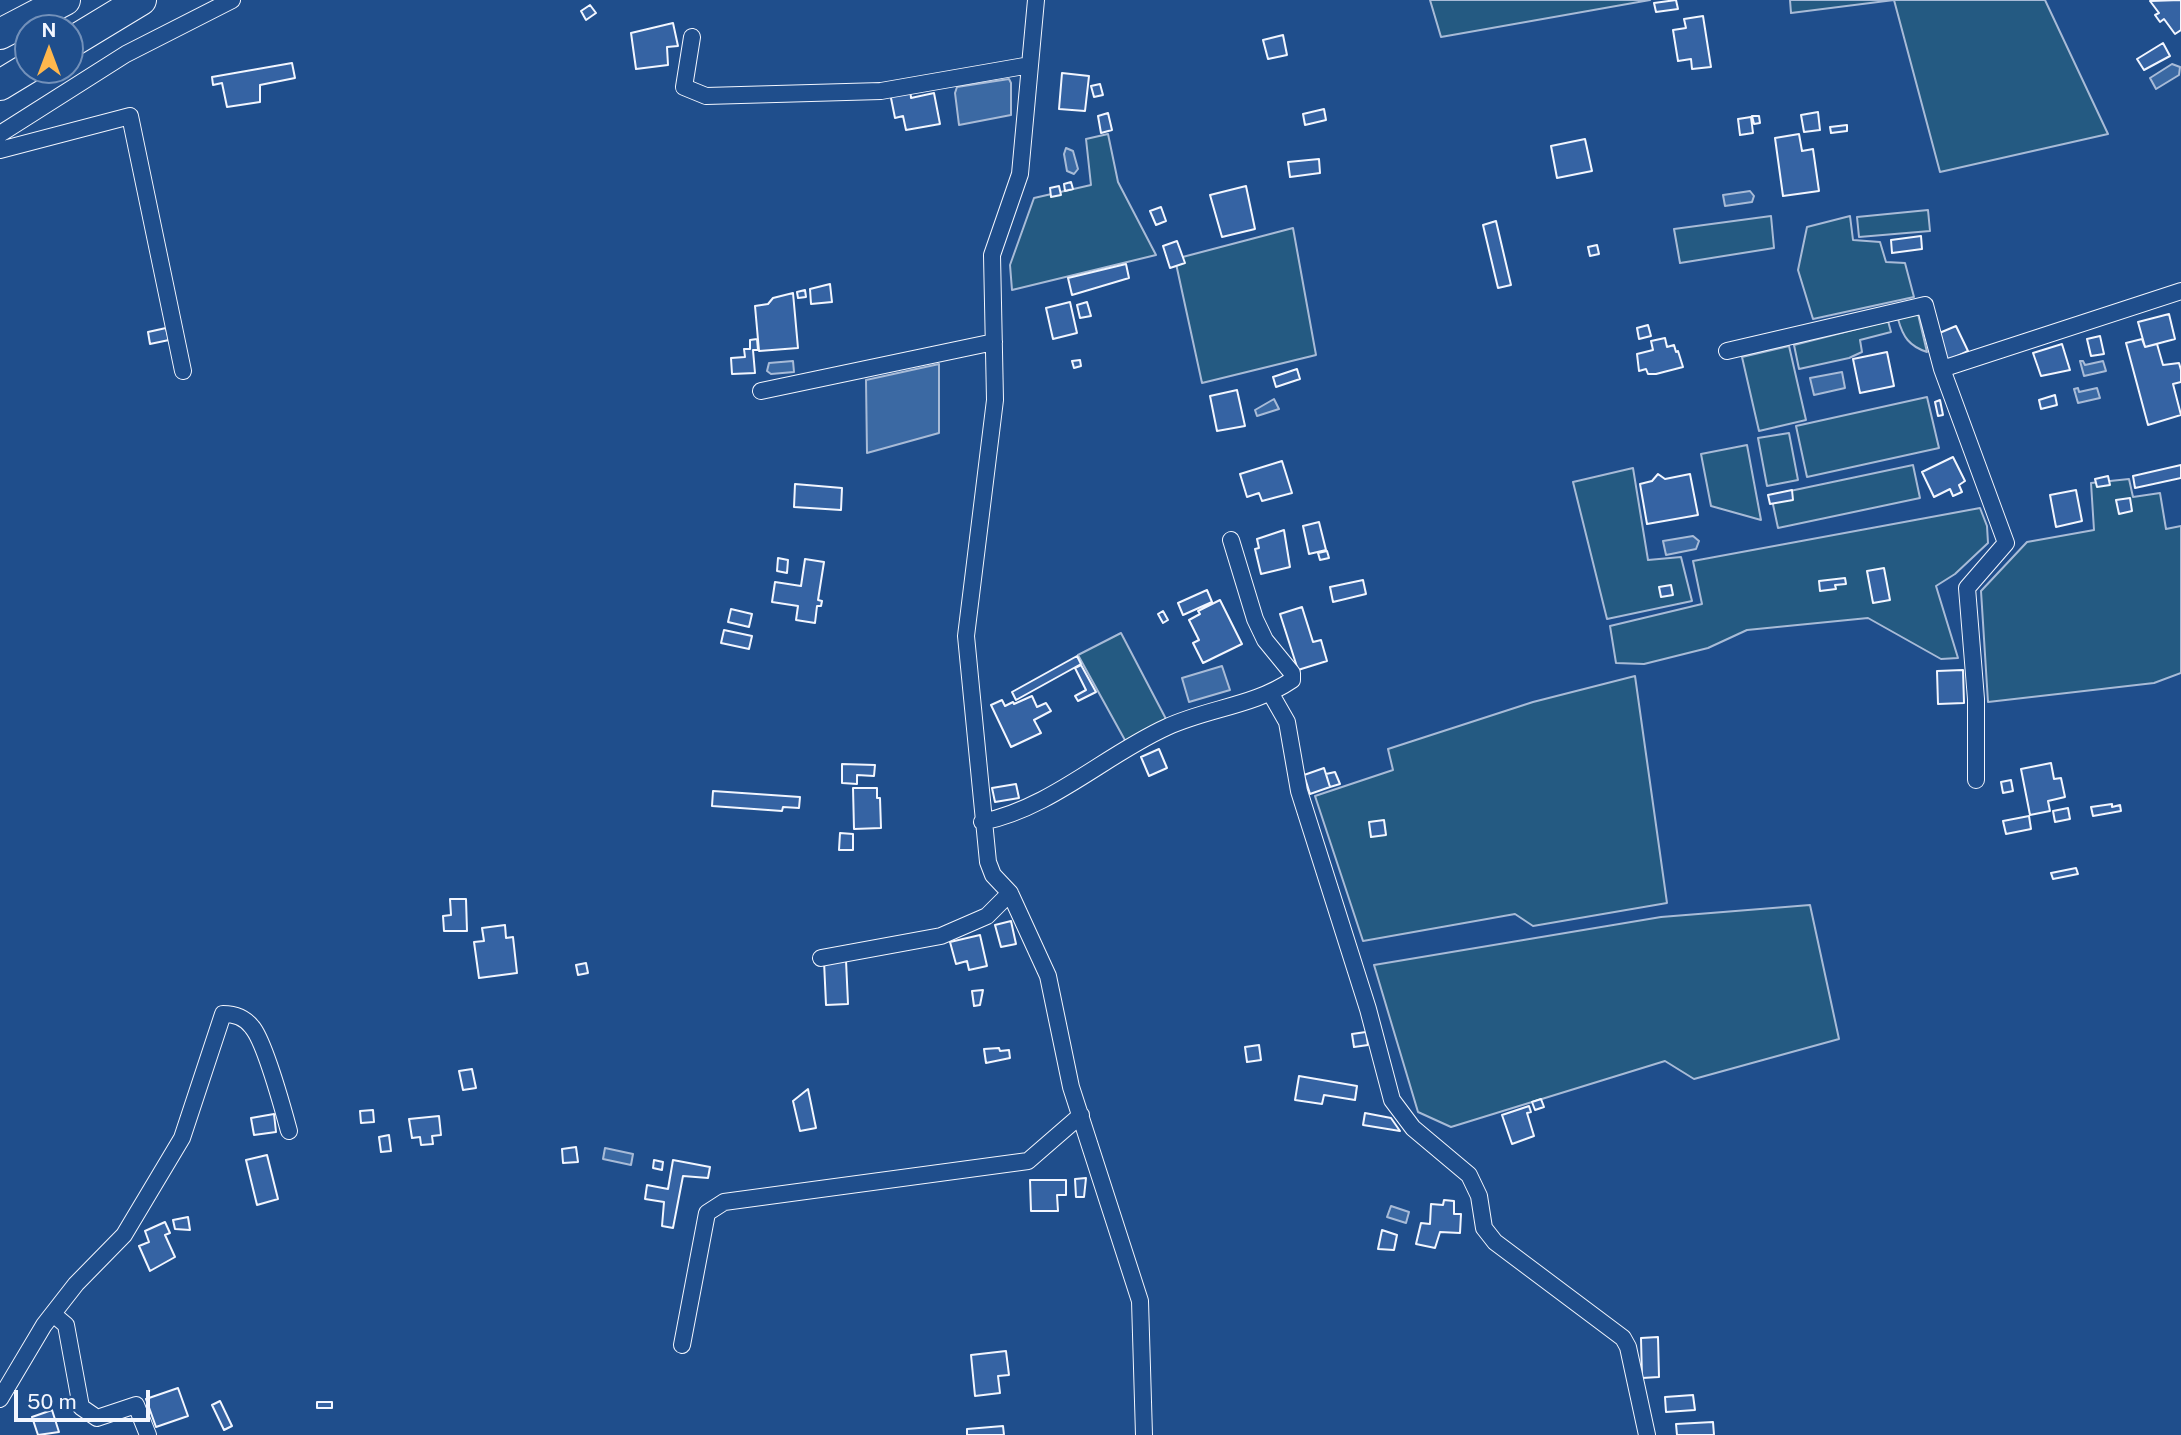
<!DOCTYPE html>
<html>
<head>
<meta charset="utf-8">
<style>
	body { margin:0 }
	#map { position:relative; width:2181px; height:1435px; overflow:hidden; background:#1f4e8c; font-family:"Public Sans",sans-serif }
	canvas { display:block }
	.north { position:absolute; left:14px; top:14px; width:70px; height:70px; box-sizing:border-box; background:#1f4e8c; border:2px solid #7391ba; border-radius:50%; rotate:0deg; font-size:19px; font-weight:700; line-height:28px; text-align:center; color:#f2f6ff }
	.north::after { content:''; display:block; margin:auto; width:24px; height:32px; background:#ffb74d; clip-path:polygon(50% 0,100% 100%,50% 72%,0 100%) }
	.scale { position:absolute; left:14px; top:1390px; width:136px; height:32px; box-sizing:border-box; border:4px solid #f2f6ff; border-top:0; padding-left:9px; font-size:21px; line-height:24px; white-space:nowrap; color:#f2f6ff; -webkit-text-stroke:5px #1f4e8c; paint-order:stroke }
</style>
</head>
<body>
<div id="map">
<canvas width="2181" height="1435"></canvas>
<div class="north">N</div>
<div class="scale">50 m</div>
</div>
<script>
const ctx = document.querySelector('canvas').getContext('2d');
ctx.lineJoin = 'round';
function fill(path, color) { ctx.fillStyle = color; ctx.fill(path, 'evenodd'); }
function strokePath(path, color, width, dash) { ctx.strokeStyle = color; ctx.lineWidth = width; ctx.lineCap = dash ? 'butt' : 'round'; ctx.setLineDash(dash || []); ctx.stroke(path); }
const green = new Path2D(`
	M1430,0H1650L1441,37Z
	M1790,0H2045L2108,134L1940,172L1894,0L1791,13Z
	M1108,134L1118,182L1156,255L1012,290L1010,265L1034,198L1091,185L1086,139Z
	M1928,210L1930,231L1859,237L1857,217Z
	M1771,216L1774,248L1680,263L1674,229Z
	M1850,216L1853,240L1880,242L1886,262L1905,263L1914,297L1813,319L1798,270L1807,227Z
	M1293,228L1316,355L1202,383L1175,259Z
	M1918,314L1927,352C1909,346 1903,337 1898,319Z
	M1888,321L1891,332L1860,340L1862,352L1849,358L1799,369L1794,345Z
	M1789,346L1806,420L1759,431L1742,357Z
	M1927,397L1939,448L1807,477L1796,426Z
	M1789,433L1798,480L1767,486L1758,438Z
	M1747,445L1761,520L1711,506L1701,454Z
	M1913,465L1920,498L1778,528L1771,495Z
	M1633,468L1648,560L1681,557L1692,601L1607,619L1573,482Z
	M2129,479L2133,497L2160,493L2166,529L2181,526V673L2154,683L1988,702L1981,591L2027,542L2094,530L2091,483Z
	M1980,508L1987,526L1988,543L1955,574L1936,586L1958,658L1941,659L1868,618L1747,630L1708,648L1644,664L1616,663L1610,626L1702,604L1693,561Z
	M1121,633L1166,719L1126,742L1078,655Z
	M1635,676L1667,903L1533,926L1515,914L1363,941L1315,796L1393,770L1388,749L1533,702Z
	M1810,905L1839,1039L1694,1079L1665,1061L1451,1127L1418,1112L1374,965L1661,917Z`);
const water = new Path2D(`
	M2172,64L2180,67L2179,75L2156,89L2150,78Z
	M1009,79L1011,83V115L959,125L955,93L957,87Z
	M1066,148L1073,151L1078,169L1074,174L1067,171L1064,154Z
	M1750,191L1754,196L1752,202L1725,206L1723,195Z
	M793,361L794,372L771,374L767,371L769,363Z
	M2080,361H2083L2085,365L2103,361L2106,371L2084,376Z
	M939,364V433L867,453L866,380Z
	M1842,372L1845,388L1814,395L1810,378Z
	M2078,388L2079,392L2097,388L2100,398L2078,403L2074,389Z
	M1274,399L1279,409L1257,416L1255,410Z
	M1693,536L1699,541L1696,549L1666,555L1663,541Z
	M1222,666L1230,690L1189,702L1182,678Z
	M605,1148L633,1154L631,1165L603,1159Z
	M1391,1206L1409,1212L1406,1223L1387,1217Z`);
const building = new Path2D(`
	M1676,0L1678,9L1656,12L1654,3Z
	M2181,0V30L2175,34L2164,19L2160,22L2155,15L2159,13L2150,1Z
	M590,5L596,13L586,20L581,11Z
	M1703,16L1711,67L1692,69L1691,59L1678,61L1673,30L1686,28L1684,19Z
	M673,23L678,46L667,47L668,65L636,69L631,33Z
	M1283,35L1287,55L1268,59L1263,40Z
	M2163,43L2170,56L2144,70L2137,59Z
	M292,63L295,78L260,85V102L227,107L222,83L213,85L212,77Z
	M1062,73L1089,76L1085,111L1059,109Z
	M1100,84L1103,95L1094,97L1091,86Z
	M910,89L911,98L934,93L940,124L906,130L903,116L895,118L890,93Z
	M1324,109L1326,120L1305,125L1303,114Z
	M1818,112L1820,130L1804,132L1801,115Z
	M1108,113L1112,130L1101,133L1098,116Z
	M1752,116H1759L1760,123L1754,124Z
	M1751,117L1753,133L1740,135L1738,119Z
	M1847,125V131L1831,133L1830,127Z
	M1799,134L1802,151L1813,149L1819,191L1783,196L1775,138Z
	M1585,139L1592,171L1557,178L1551,146Z
	M1319,159L1320,173L1290,177L1288,162Z
	M1071,182L1073,189L1065,191L1064,184Z
	M1059,186L1061,195L1051,197L1050,188Z
	M1246,186L1255,229L1222,237L1210,195Z
	M1161,207L1166,221L1156,225L1150,211Z
	M1496,221L1511,285L1498,288L1483,225Z
	M1921,236L1922,249L1892,253L1891,240Z
	M1177,241L1185,263L1170,268L1163,246Z
	M1597,245L1599,254L1590,256L1588,247Z
	M1126,264L1129,278L1072,295L1068,278Z
	M830,284L832,302L811,304L810,289Z
	M805,290L806,297L798,298L797,292Z
	M793,293L798,348L759,351L755,306L768,304L773,298Z
	M1070,302L1077,333L1053,339L1046,308Z
	M1087,302L1091,316L1080,318L1077,305Z
	M2169,314L2175,339L2145,347L2138,322Z
	M1648,325L1651,336L1639,339L1637,328Z
	M1956,326L1968,351L1947,361L1937,334Z
	M166,328L169,340L150,344L148,332Z
	M2100,336L2104,354L2091,356L2087,339Z
	M1665,338L1667,347L1674,345L1676,352L1678,351L1683,367L1656,374H1648L1646,369L1639,371L1637,354L1653,350L1651,341Z
	M757,339L758,350H753L755,373L732,374L731,358L745,357L744,349H750V340Z
	M2142,339L2145,347L2157,344L2163,365L2179,363L2181,370V382L2173,384L2181,415L2148,425L2126,343Z
	M2062,344L2070,370L2041,376L2033,353Z
	M1887,352L1894,386L1860,393L1853,359Z
	M1080,360L1081,366L1074,368L1072,361Z
	M1297,369L1300,379L1276,387L1273,377Z
	M1237,390L1245,426L1217,431L1210,396Z
	M2055,395L2057,405L2041,409L2039,400Z
	M1940,400L1943,415L1938,416L1935,402Z
	M1953,457L1965,481L1959,485L1962,492L1953,496L1950,489L1934,497L1922,472Z
	M1282,461L1292,493L1262,501L1259,493L1247,497L1240,474Z
	M2181,465V478L2135,488L2133,476Z
	M1658,474L1665,479L1690,474L1698,515L1647,524L1640,484L1652,481Z
	M2108,476L2110,485L2097,487L2095,479Z
	M795,484L842,488L841,510L794,507Z
	M1792,490L1793,500L1770,504L1768,495Z
	M2076,490L2082,521L2056,527L2050,495Z
	M2130,498L2132,511L2119,514L2116,500Z
	M1319,522L1326,550L1309,554L1303,526Z
	M1284,530L1290,567L1261,574L1255,549L1259,548L1257,539Z
	M1327,551L1329,558L1320,560L1318,553Z
	M778,558L788,560L787,573L777,571Z
	M805,559L824,562L818,600L822,601L821,606H817L815,623L796,620L798,606L772,602L775,582L801,586Z
	M1884,568L1890,600L1873,603L1867,571Z
	M1845,578L1846,584L1835,585L1836,589L1820,591L1819,581Z
	M1363,580L1366,594L1333,602L1330,587Z
	M1671,585L1673,595L1661,597L1659,587Z
	M1207,590L1212,602L1183,615L1178,603Z
	M1220,600L1242,644L1203,663L1193,643L1199,640L1189,620L1200,614L1198,611Z
	M1302,607L1313,642L1321,640L1327,661L1298,670L1280,614Z
	M731,609L752,614L749,627L728,622Z
	M1163,611L1168,620L1163,623L1158,614Z
	M724,630L752,636L749,649L721,643Z
	M1077,656L1081,664L1016,700L1012,692Z
	M1081,665L1096,692L1078,701L1075,696L1086,690L1075,668Z
	M1963,670L1964,703L1938,704L1937,671Z
	M1032,696L1037,707L1046,703L1051,711L1034,720L1041,733L1011,747L991,705L1002,700L1005,706L1013,702L1014,704Z
	M1159,749L1167,768L1149,776L1141,757Z
	M2051,763L2054,779L2061,778L2065,797L2048,801L2050,811L2030,815L2021,769Z
	M842,764L875,765L874,776L857,775V784L842,783Z
	M1324,768L1330,787L1310,794L1304,775Z
	M1335,772L1340,784L1330,787L1326,774Z
	M2011,780L2013,791L2003,793L2001,782Z
	M1016,784L1019,798L995,802L992,788Z
	M853,788H877V798H880L881,828L854,829Z
	M713,791L800,797L799,808L783,807L782,811L712,806Z
	M2112,804V807L2120,805L2121,811L2093,816L2091,807Z
	M2068,808L2070,819L2055,822L2053,811Z
	M2029,816L2031,829L2006,834L2003,821Z
	M1384,820L1386,835L1371,837L1369,822Z
	M840,833L853,834V850H839Z
	M2076,868L2078,874L2053,879L2051,873Z
	M450,899H466L467,931H444L443,916L451,915Z
	M1011,921L1016,944L1001,947L995,925Z
	M505,925L506,938L513,937L517,973L479,978L474,942L484,941L482,928Z
	M980,935L987,966L969,970L967,961L956,964L950,942Z
	M846,960L848,1004L826,1005L824,961Z
	M586,963L588,973L578,975L576,965Z
	M983,990L980,1005L974,1006L972,991Z
	M1366,1032L1368,1045L1354,1047L1352,1034Z
	M1259,1045L1261,1060L1247,1062L1245,1047Z
	M999,1048L1000,1051L1009,1050L1010,1058L986,1063L984,1049Z
	M472,1069L476,1088L463,1090L459,1071Z
	M1299,1076L1357,1086L1355,1100L1324,1095L1322,1104L1295,1100Z
	M808,1089L816,1128L800,1131L793,1101Z
	M1541,1099L1544,1107L1535,1110L1532,1102Z
	M1529,1106L1531,1112L1527,1113L1534,1136L1512,1144L1502,1115Z
	M373,1110L374,1122L361,1123L360,1111Z
	M1365,1113L1391,1118L1400,1131L1363,1125Z
	M274,1114L276,1132L254,1135L251,1118Z
	M439,1116L441,1135L432,1136L433,1144L421,1145L420,1137L412,1138L409,1119Z
	M389,1135L391,1151L381,1152L379,1137Z
	M576,1147L578,1162L563,1163L562,1149Z
	M267,1155L278,1199L257,1205L246,1160Z
	M654,1160L663,1162L662,1170L653,1168Z
	M673,1160L710,1167L708,1178L683,1176L673,1228L662,1226L664,1202L645,1199L647,1185L668,1189Z
	M1086,1178L1084,1197H1076L1075,1179Z
	M1030,1180H1066V1195H1057L1058,1211H1031Z
	M1444,1200L1454,1201V1214H1461L1460,1233L1440,1232L1435,1248L1416,1244L1421,1223L1430,1224L1431,1204L1443,1205Z
	M188,1217L190,1230L175,1229L173,1220Z
	M165,1222L170,1233L165,1235L175,1257L150,1271L139,1246L149,1242L145,1231Z
	M1382,1230L1397,1235L1394,1250L1378,1249Z
	M1658,1337L1659,1377L1642,1378L1641,1338Z
	M1006,1351L1009,1375L998,1376L1000,1393L975,1396L971,1355Z
	M178,1388L188,1416L156,1427L146,1399Z
	M1693,1395L1695,1410L1666,1412L1665,1397Z
	M220,1401L232,1426L224,1430L212,1405Z
	M317,1402H332V1408H317Z
	M52,1410L59,1432L38,1435L32,1417Z
	M1713,1422L1714,1435H1677L1676,1424Z
	M1003,1426L1004,1435H967V1429Z`);
const street = new Path2D(`
	M1036,0L1020,174L992,255L995,400L966,636L988,862L993,875L1010,893L1048,976L1071,1087L1140,1301L1144,1435
	M692,37L684,87L706,96L881,91L1030,65
	M0,134L126,54L232,0
	M0,150L130,116L183,371
	M1727,351L1925,305L1942,369L2181,291
	M1942,369L2006,543L1967,588L1976,699V780
	M761,391L994,342
	M1271,694L1287,722L1299,791L1368,1009L1392,1100L1413,1128L1469,1175L1479,1196L1484,1228L1495,1242L1623,1338L1628,1347L1647,1435
	M982,822C1051,808 1105,755 1167,727C1208,708 1254,706 1292,680V673L1265,640L1255,619L1231,540
	M821,958L941,936L987,916L1010,893
	M53,1314L66,1325L81,1407L97,1418L136,1405L148,1435
	M682,1345L707,1213L724,1202L1028,1161L1081,1115
	M0,1399L44,1325L76,1284L124,1235L182,1138L223,1014C235,1014 244,1017 252,1027C265,1042 283,1109 289,1131`);
const highway = new Path2D(`
	M0,34L65,0
	M70,43L141,0
	M0,85L28,68`);
fill(green, '#245a82');
strokePath(green, '#a8bbd7', 2);
fill(water, '#3b69a3');
strokePath(water, '#a8bbd7', 2);
fill(building, '#3563a3');
strokePath(building, '#f2f6ff', 2);
strokePath(street, '#f2f6ff', 18);
strokePath(highway, '#f2f6ff', 32);
strokePath(street, '#1f4e8c', 16);
strokePath(highway, '#1f4e8c', 30);
</script>
</body>
</html>
